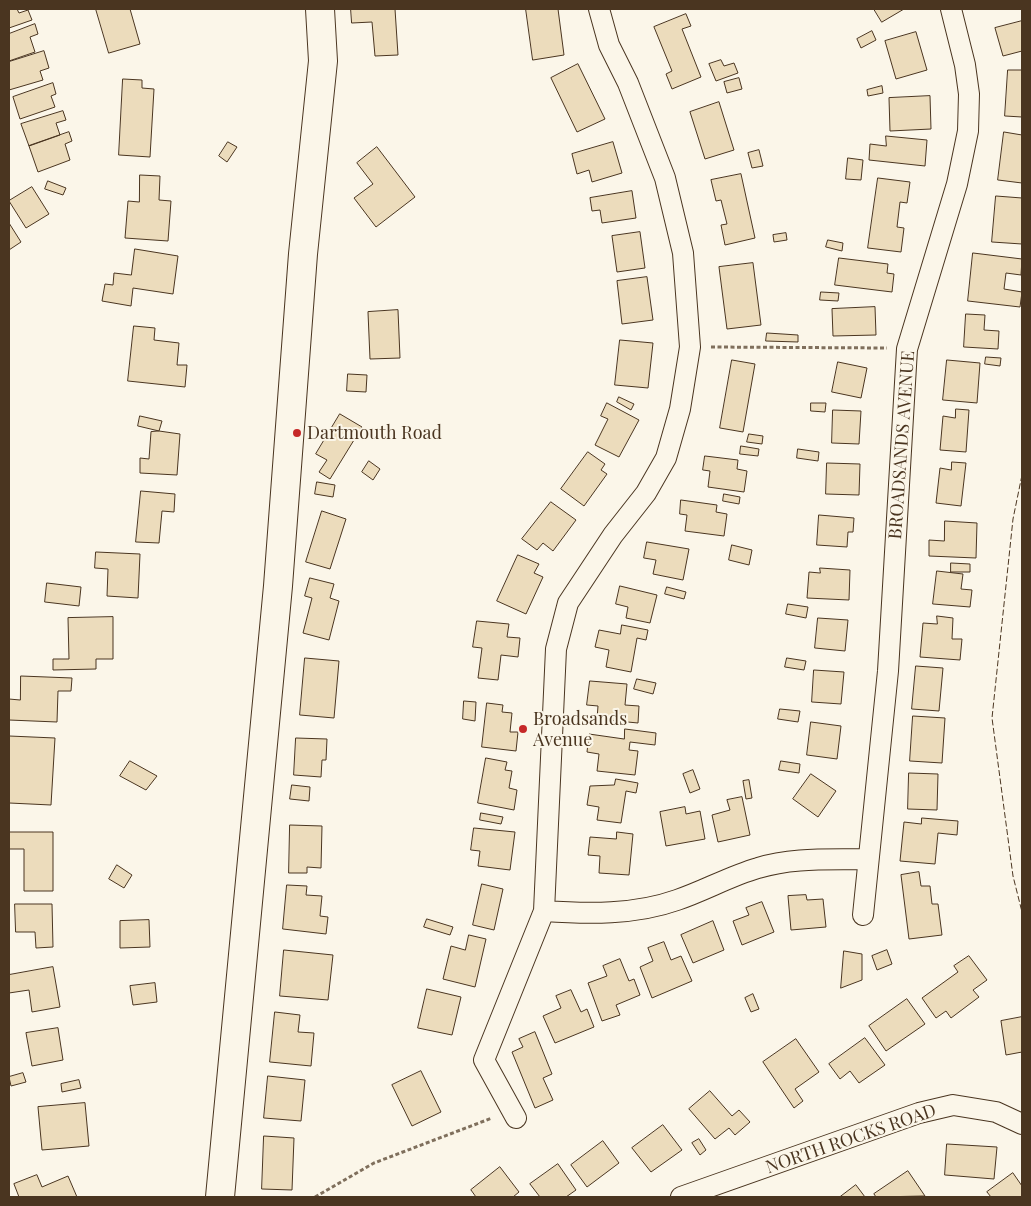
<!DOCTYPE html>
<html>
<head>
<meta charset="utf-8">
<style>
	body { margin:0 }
	#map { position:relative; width:1031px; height:1206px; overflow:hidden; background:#fbf6e9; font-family:"Playfair Display",serif }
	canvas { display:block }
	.frame { position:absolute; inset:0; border:10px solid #4a3520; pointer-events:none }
</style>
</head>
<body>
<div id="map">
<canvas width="1031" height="1206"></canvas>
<div class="frame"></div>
</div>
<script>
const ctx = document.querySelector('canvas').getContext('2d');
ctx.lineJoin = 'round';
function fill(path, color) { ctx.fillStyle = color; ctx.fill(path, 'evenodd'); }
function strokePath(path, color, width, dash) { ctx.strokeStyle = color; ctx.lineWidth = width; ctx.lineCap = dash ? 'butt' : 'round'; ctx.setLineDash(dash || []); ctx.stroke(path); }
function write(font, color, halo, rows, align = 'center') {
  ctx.font = font + ' "Playfair Display",serif'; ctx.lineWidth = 4; ctx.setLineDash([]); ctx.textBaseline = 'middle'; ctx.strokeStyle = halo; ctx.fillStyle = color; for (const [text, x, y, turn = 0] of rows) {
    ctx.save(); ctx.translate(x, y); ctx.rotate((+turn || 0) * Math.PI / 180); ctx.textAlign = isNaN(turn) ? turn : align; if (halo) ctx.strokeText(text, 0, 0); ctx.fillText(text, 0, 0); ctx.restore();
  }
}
const building = new Path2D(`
	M9,9H17L19,13L28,10L32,20L9,28Z
	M96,9H130L140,44L109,53Z
	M351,9H395L398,55L375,56L372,22L352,23Z
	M526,9H558L564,55L533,60Z
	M874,9H904L882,22Z
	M686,14L691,26L682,29L701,77L672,89L666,74L672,71L654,27Z
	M1022,21V51L1003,56L995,28Z
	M35,24L38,34L30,37L35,52L9,61V34Z
	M872,31L876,40L861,48L857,39Z
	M916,32L927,70L896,79L885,41Z
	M44,51L49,68L40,71L43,80L9,90V62Z
	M721,60L724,66L734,63L738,73L716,81L709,64Z
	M578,64L605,119L577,132L551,78Z
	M1008,70H1022V117L1005,116Z
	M739,78L742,89L727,93L724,82Z
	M123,79L142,80V88L154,89L150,157L119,155Z
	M53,83L56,94L51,96L55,107L20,119L13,97Z
	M882,86L883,93L868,96L867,90Z
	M930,96L931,129L890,131L889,98Z
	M719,102L734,150L705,159L690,112Z
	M63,111L66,120L56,123L60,135L29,146L21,124Z
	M69,132L72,141L65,144L70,160L38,172L29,146Z
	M1004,132L1022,135V183L998,180Z
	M886,136L927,140L925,166L869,160L870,144L886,146Z
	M228,142L237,147L227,162L219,156Z
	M613,142L622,173L592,182L589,170L577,174L572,154Z
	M377,147L415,197L376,227L354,198L373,184L357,163Z
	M759,150L763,166L752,168L748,153Z
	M848,158L863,160L861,180L846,179Z
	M741,174L755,238L725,245L721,225L727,224L721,200L716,201L711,180Z
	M140,175L160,176L159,200L171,201L168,241L125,238L128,201L139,202Z
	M878,178L910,182L907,203L900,202L897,227L904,228L901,252L868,248Z
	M48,181L66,188L63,195L45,189Z
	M32,187L49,214L26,228L9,201Z
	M632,191L636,218L602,223L600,210L592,211L590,198Z
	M996,196L1022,198V244L992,242Z
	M9,223L21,242L9,250Z
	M640,232L645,268L617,272L612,236Z
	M786,233L787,240L774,242L773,235Z
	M828,240L843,243L842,251L826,247Z
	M135,249L178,256L173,294L133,288L131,306L102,301L105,284L113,285L114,273L131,275Z
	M973,253L1022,259L1021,275L1006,273L1004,289L1022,292L1020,307L968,301Z
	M839,258L888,264L887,273L894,274L892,292L835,285Z
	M753,263L761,325L727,329L719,267Z
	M647,277L653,320L622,324L617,281Z
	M821,292L839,293L838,301L820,300Z
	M875,307L876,335L833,336L832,309Z
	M398,310L400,358L370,359L368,312Z
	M966,314L985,315L984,330L999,331L998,349L964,347Z
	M134,326L155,328L154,340L179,343L177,365H187L185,387L128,381Z
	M767,333L798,335V342L766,341Z
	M620,340L653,343L648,388L615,385Z
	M986,357L1001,358L1000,366L985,364Z
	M732,360L755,364L743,432L720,428Z
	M947,360L980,363L977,403L943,400Z
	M838,362L867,368L861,398L832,392Z
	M348,374L367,375L366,392L347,391Z
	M619,397L634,404L631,410L617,402Z
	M607,403L639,420L619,457L595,445L608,419L601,416Z
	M811,403H826L825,412L811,411Z
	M956,409L969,410L966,452L940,450L943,416L955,418Z
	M833,410L861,411L859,444L832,443Z
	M340,414L362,427L330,479L319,472L327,460L316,454Z
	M140,416L162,421L159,431L138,426Z
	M159,431L180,434L177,475L140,473V458L149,459L151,432Z
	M749,434L763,436L762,444L747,442Z
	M741,446L759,449L758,456L740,454Z
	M798,449L819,452L818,461L797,458Z
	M588,452L605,464L601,470L607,474L584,506L561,489Z
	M705,456L738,460L737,469L747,471L744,492L708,487L710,471L703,470Z
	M369,461L380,469L373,480L362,472Z
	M952,462L966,463L961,506L936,503L940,468L951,470Z
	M827,463L860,464L859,495L826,494Z
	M317,482L335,485L333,497L315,494Z
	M141,491L175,494L174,512L162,511L159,543L136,542Z
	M724,494L740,497L739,504L723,501Z
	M681,500L717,505L716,512L727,514L724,536L685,531L687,515L680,514Z
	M551,502L576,520L553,551L543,543L537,550L522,539Z
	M322,511L346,519L330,569L306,562Z
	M819,515L854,518L853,532H848L847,547L817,545Z
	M945,521L977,523L976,558L929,556V540L944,541Z
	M647,542L689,549L683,580L653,574L656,560L644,558Z
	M732,545L752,550L749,565L729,560Z
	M96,552L140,554L138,598L107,596L108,569L95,568Z
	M518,555L539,564L534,573L543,577L526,614L497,601Z
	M951,563L970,564V572H951Z
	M820,568L850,570L849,600L807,598L809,572L820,573Z
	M937,571L963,574L961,589L972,590L970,607L933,604Z
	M310,578L334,584L330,598L339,601L329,640L303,633L312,598L305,596Z
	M47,583L81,587L79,606L45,602Z
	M620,586L657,595L650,623L626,618L628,607L616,604Z
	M667,587L686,592L684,599L665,594Z
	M788,604L808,607L806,618L786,614Z
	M937,616L953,618L952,639H962L960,660L920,657L923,623L937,624Z
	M113,617V659H96V669L53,670V659H69L68,618Z
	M818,618L848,620L845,651L815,648Z
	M477,621L509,624L507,637L520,638L518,657L501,655L498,680L478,678L482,648L473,647Z
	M622,625L648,630L646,640L637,638L631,672L606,667L609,650L595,647L599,630L620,634Z
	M305,658L339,661L334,718L300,715Z
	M787,658L806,661L804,670L785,667Z
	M916,666L943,668L939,711L912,709Z
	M814,670L844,672L841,704L812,702Z
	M21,676L72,678L71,691H58L57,722L9,720V699L20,700Z
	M637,679L656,683L653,694L634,689Z
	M590,681L627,684L625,705L639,706L638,723L597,719L598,706L587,705Z
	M464,701L476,702L475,721L463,719Z
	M487,703L503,705L502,712L512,713L510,732H518L516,751L482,747Z
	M780,709L800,711L798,722L778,719Z
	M913,716L945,718L942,763L910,761Z
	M811,722L841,726L837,759L807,755Z
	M625,729L656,733L655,745L630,742L629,750L638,751L635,775L597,771L599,754L587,752L589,734L624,739Z
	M9,736L55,738L51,805L9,803Z
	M296,738L327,739L326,760H322L321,777L294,775Z
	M486,758L507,762L505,770L512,771L509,788L517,790L514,810L478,803Z
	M130,761L157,776L146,790L120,776Z
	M781,761L800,764L799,773L779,770Z
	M693,770L700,789L690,793L683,774Z
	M909,773L938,774L937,810L908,809Z
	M811,774L836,791L818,817L793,799Z
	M616,779L638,783L636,793L626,791L621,823L597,820L599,807L587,805L590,786L614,785Z
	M749,780L752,798L746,799L743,781Z
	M292,785L310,787L309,801L290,799Z
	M742,797L750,835L718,842L712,815L730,810L727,800Z
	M685,807L686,814L700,811L705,839L666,846L660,812Z
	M481,813L503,817L501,824L480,820Z
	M922,818L958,821L957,835L938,833L935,864L900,861L904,822L921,824Z
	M290,825L322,826L321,868L307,867V873H289Z
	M474,828L515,832L510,870L478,866L480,851L471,850Z
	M9,832H53V891H24V849H9Z
	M617,832L633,834L629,875L599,873L600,856L588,855L590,837L616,839Z
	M117,865L132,875L124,888L109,879Z
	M919,872L921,886H930L932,904H938L942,935L909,939L901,875Z
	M482,884L503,889L494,930L473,925Z
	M287,885L307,886L306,895L322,896L320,916L328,917L326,934L283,929Z
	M806,895L807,900L823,899L826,927L791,930L788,896Z
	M762,902L774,932L742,945L733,921L749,915L746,908Z
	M15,904H52L53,947L36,948L35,932H16Z
	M427,919L453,927L450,935L424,927Z
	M149,920L150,947L120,948V921Z
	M713,921L724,950L693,963L681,935Z
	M469,935L486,939L475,987L443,979L451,946L465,950Z
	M664,942L671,960L681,956L692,981L652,998L640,967L653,961L648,948Z
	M284,950L333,955L328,1000L280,996Z
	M887,950L892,964L877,970L872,956Z
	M844,951L862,954V980L841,988Z
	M969,956L987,980L973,990L979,997L951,1018L946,1011L936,1018L922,998L958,972L954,966Z
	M620,959L629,981L634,979L640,995L616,1005L620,1015L602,1021L588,983L607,976L603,966Z
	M53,967L60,1007L32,1012L29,990L9,993V975Z
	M155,983L157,1002L133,1005L130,986Z
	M427,989L461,997L452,1035L418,1028Z
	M571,990L581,1012L587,1009L594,1027L555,1043L543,1016L561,1008L556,996Z
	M753,994L759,1009L751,1012L745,998Z
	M907,999L925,1024L886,1051L869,1026Z
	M275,1012L300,1015L298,1032L314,1033L311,1066L270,1062Z
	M1022,1017V1052L1006,1055L1001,1021Z
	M58,1028L63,1060L32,1066L26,1033Z
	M535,1032L552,1074L543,1078L553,1100L535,1108L512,1052L523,1047L519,1039Z
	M865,1038L885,1065L859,1083L850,1071L840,1079L829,1064Z
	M796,1039L819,1072L795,1089L803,1101L794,1108L763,1062Z
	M421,1071L441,1112L412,1126L392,1085Z
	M23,1073L26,1082L11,1086L9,1077Z
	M268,1076L305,1080L301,1121L264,1118Z
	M79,1080L81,1088L62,1092L61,1084Z
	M710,1091L732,1116L739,1110L750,1122L735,1135L729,1128L715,1139L689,1109Z
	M85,1103L89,1146L42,1150L38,1107Z
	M663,1125L682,1150L651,1172L632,1148Z
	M264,1136L294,1138L292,1190L262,1189Z
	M699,1139L706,1150L700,1155L692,1143Z
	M603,1141L619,1163L587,1187L571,1165Z
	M947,1144L997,1147L994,1179L945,1175Z
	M558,1164L576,1190L566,1197H540L530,1184Z
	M500,1167L519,1192L513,1197H476L471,1190Z
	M908,1171L925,1196L876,1197L874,1194Z
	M1013,1173L1022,1186V1197H991L987,1192Z
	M37,1175L42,1187L68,1176L77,1197H19L14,1184Z
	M856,1185L865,1197H840Z`);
const path = new Path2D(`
	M711,347L887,348
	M315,1197L374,1163L492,1118`);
const minor = new Path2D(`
	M544,911C588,914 635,915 677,900C704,891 730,876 758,868C793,857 831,860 868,859
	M863,915L888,671L907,349L957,184L968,131L969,94L965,65L951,9
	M516,1118L484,1060L544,911L556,649L568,603L613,535L646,493L666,458L680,409L690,347L683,253L665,178L628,83L609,45L599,9
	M681,1197L919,1113L953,1105L996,1112L1022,1124`);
const primary = new Path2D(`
	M220,1197L278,586L303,254L323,61L320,9`);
const fence = new Path2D(`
	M1022,475L1013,519L992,718L1013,876L1022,912`);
const markers = [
	[297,433,5,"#c62828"],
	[523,729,5,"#c62828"]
];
const poiNames = [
	["Dartmouth Road",307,433],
	["Broadsands",533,719],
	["Avenue",533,740]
];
const streetNames = [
	["BROADSANDS AVENUE",902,445,-86],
	["NORTH ROCKS ROAD",851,1139,-19]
];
fill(building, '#ecdcbc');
strokePath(building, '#4a3520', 1);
strokePath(minor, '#4a3520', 22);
strokePath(primary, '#4a3520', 30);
strokePath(path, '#7f6f5c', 3, [4, 2.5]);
strokePath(minor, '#fbf6e9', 20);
strokePath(primary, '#fbf6e9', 28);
strokePath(fence, '#4a3520', 1, [6, 2.5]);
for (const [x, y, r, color] of markers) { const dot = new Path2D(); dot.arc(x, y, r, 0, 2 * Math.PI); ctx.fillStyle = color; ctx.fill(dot); strokePath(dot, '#fbf6e9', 2); }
write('18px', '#4a3520', '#fbf6e9', poiNames, 'left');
write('18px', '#4a3520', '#fbf6e9', streetNames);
</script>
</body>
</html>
